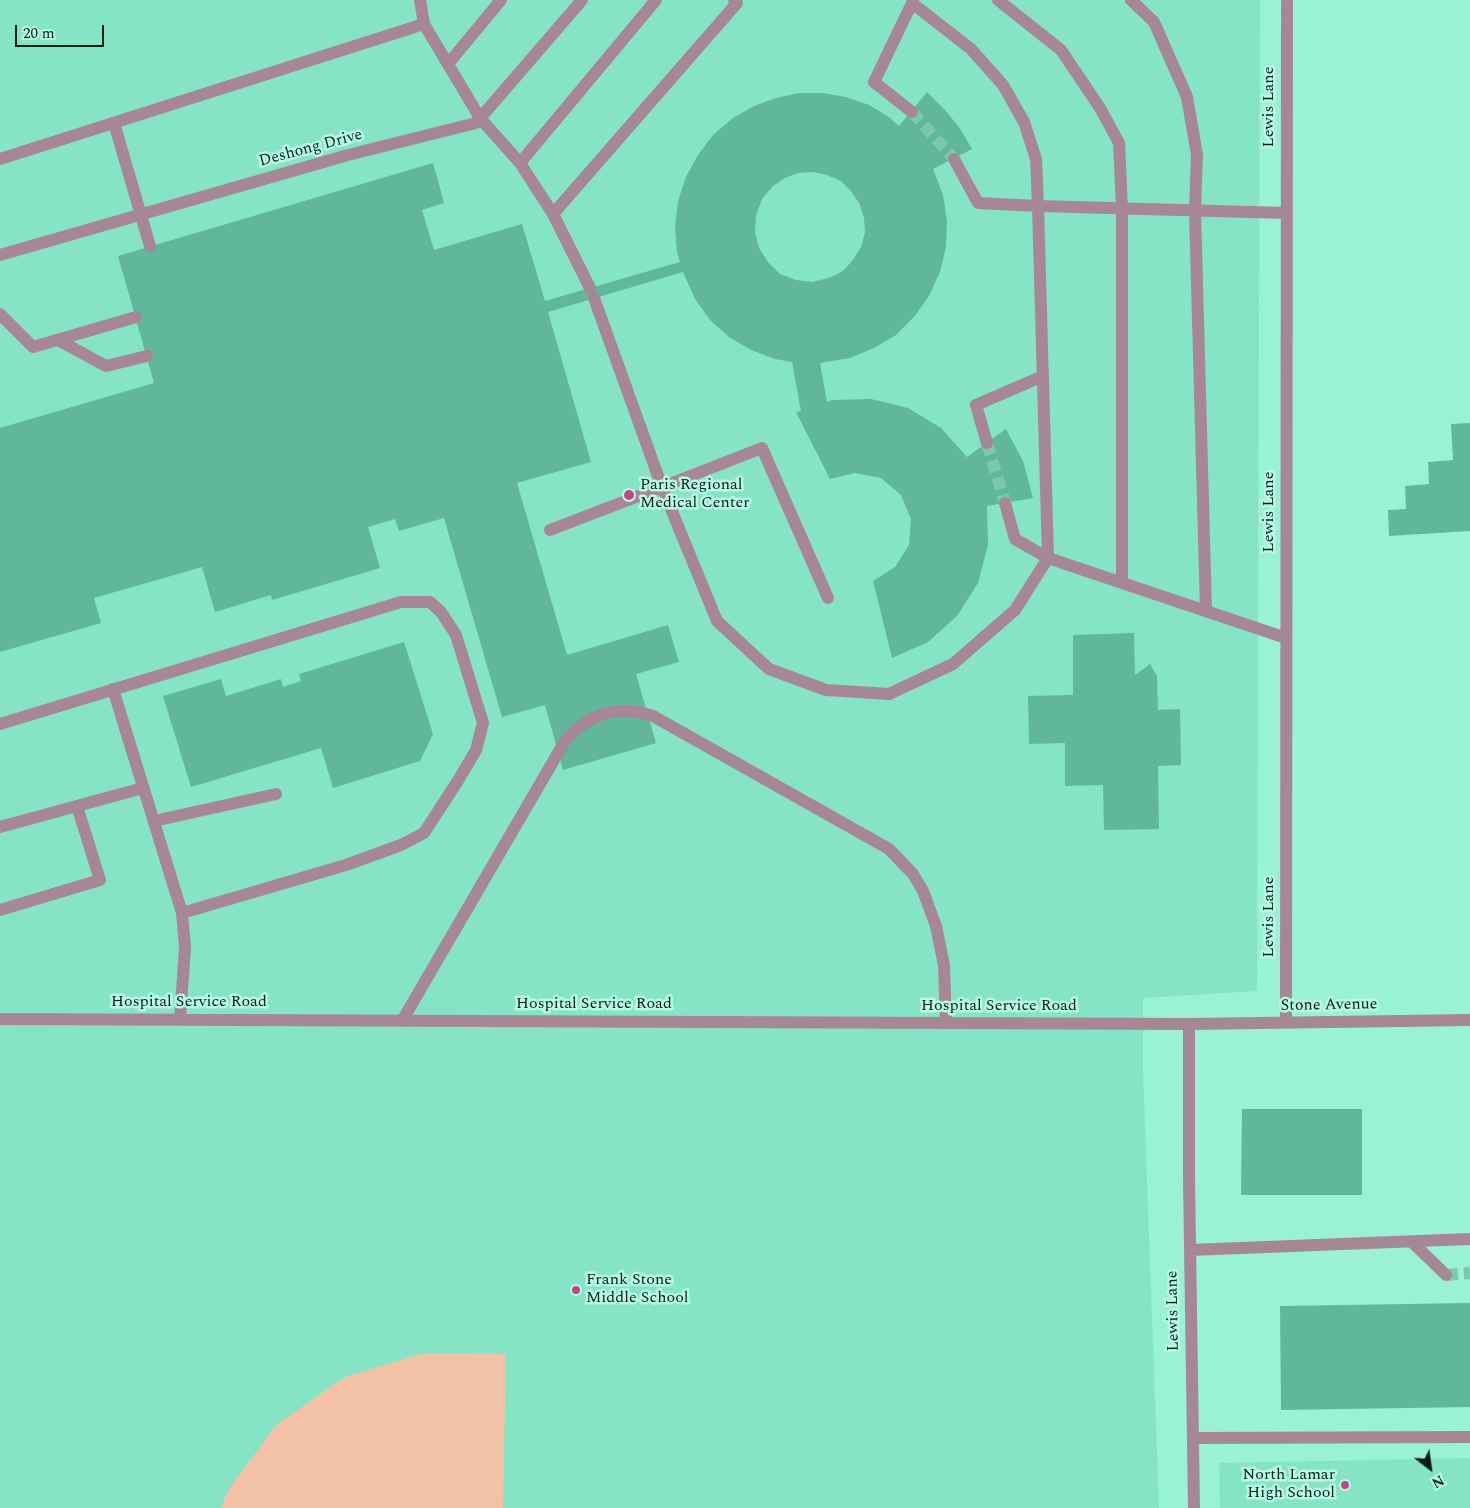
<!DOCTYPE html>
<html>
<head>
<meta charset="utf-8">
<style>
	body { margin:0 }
	#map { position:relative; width:1470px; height:1508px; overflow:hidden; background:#9af2d4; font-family:Spectral,serif }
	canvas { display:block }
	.north { position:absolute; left:1405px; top:1443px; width:50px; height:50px; -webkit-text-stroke:4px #b7fbe3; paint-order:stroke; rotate:150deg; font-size:14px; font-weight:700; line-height:20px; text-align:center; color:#031e16 }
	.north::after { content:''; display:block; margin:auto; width:18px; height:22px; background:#031e16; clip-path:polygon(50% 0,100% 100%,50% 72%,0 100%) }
	.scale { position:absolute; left:15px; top:25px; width:89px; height:22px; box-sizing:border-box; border:2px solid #031e16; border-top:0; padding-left:6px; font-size:15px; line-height:18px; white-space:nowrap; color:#031e16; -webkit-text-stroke:4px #b7fbe3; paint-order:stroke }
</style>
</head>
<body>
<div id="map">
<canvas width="1470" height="1508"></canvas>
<div class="north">N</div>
<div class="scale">20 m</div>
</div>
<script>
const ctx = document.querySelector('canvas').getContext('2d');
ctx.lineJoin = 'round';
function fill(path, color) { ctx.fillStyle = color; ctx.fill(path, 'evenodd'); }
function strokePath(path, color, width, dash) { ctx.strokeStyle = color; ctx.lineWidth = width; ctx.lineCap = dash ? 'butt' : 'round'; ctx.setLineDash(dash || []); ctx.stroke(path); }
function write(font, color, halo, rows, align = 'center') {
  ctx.font = font + ' Spectral,serif'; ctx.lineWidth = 5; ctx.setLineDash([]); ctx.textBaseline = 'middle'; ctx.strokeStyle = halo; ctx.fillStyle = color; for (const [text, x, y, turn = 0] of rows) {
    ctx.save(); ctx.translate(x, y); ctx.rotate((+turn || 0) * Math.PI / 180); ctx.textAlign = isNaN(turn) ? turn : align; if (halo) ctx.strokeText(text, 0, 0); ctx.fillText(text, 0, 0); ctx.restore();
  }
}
const built = new Path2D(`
	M0,0H1260L1257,991L1143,998V1071L1159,1508H0Z
	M1470,1458V1508H1220L1219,1463Z`);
const green = new Path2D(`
	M424,1353L506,1354L503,1508H221L228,1490L277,1424L345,1377Z`);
const building = new Path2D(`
	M927,92L944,109L959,127L972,149L933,169L943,195L947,221L946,247L940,272L929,296L914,317L896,335L874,348L850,358L820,363L827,402L832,400L871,399L908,408L941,428L967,457L1006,429L1023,461L1033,498L987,506L988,545L978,583L957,616L928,642L892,658L873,581L895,567L909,545L911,519L901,495L881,478L855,473L830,479L796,412L801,411L792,362L775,359L751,350L729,337L710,320L695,299L683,272L548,312L591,462L517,483L567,655L668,625L679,662L636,674L656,743L563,770L545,705L502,717L444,518L399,531L395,519L368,527L380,568L272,600L271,595L215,612L202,567L94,598L101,623L0,652V428L154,383L118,256L433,163L444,203L422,210L434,250L522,224L545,301L680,262L677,252L675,227L678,201L686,177L698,155L713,135L733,118L754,106L776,98L799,93H823L846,97L869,105L889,117L899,126ZM813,172L827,175L841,181L851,191L859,203L864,217L865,232L861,247L853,260L843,271L829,278L812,282L796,280L780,274L768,262L759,248L755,232L756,215L762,199L773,186L785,178L798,173Z
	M1470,423V531L1389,536L1388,510L1406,509L1405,486L1429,484L1428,462L1453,460L1451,424Z
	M1134,633L1135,675L1150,664L1157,676L1158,710L1180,709L1181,765L1158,766L1159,829L1104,830L1103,785L1065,786V743L1029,744L1028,696L1073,695V635Z
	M404,642L433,734L420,761L333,788L321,748L191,787L163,696L221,679L226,696L281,679L283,687L301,681L299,674Z
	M1242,1109H1362V1195H1241Z
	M1470,1303V1407L1281,1410L1280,1306Z`);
const minorTunnel = new Path2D(`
	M912,112L954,159
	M987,443L1005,503
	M1446,1275L1470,1273`);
const minor = new Path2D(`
	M420,0L424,24L480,118L520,163L553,214L590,288
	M913,0L912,3L971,49L1003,85L1024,122L1036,159L1038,206L1287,213
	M998,0L1061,50L1100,108L1119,143L1122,208V583
	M1131,0L1154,22L1187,97L1197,155L1195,211L1206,611
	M448,64L501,0
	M912,112L874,82L912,3
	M114,123L150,246
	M0,159L424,24
	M954,159L978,203L1038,206L1048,558L1286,638
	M520,163L656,0
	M553,214L737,3L734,0
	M0,255L348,155L476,123L582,0
	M0,314L33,347L136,317
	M58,340L106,366L147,356
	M987,443L976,405L1043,376
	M550,530L662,487L594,298
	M828,598L762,448L662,487L717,621L769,669L826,690L889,694L953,664L1015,610L1048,558L1015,539L1005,503
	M113,689L182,913L185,947L180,1020
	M0,724L401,602H430L441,612L456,635L483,723L476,750L459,779L424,833L401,845L346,865L182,913
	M154,821L276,794
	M0,827L143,788
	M0,910L100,880L77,806
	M0,1019L1189,1024L1470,1020
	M402,1021L565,741C590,712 617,705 653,716L889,849L913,874L923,891L936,926L944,965L946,1023
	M1286,1023L1287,0
	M1189,1024V1179L1194,1508
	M1412,1242L1446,1275
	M1190,1250L1470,1239
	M1193,1438L1470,1437`);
const markers = [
	[629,495,6,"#c7448b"],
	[576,1290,5,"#c7448b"],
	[1345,1485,5,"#c7448b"]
];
const streetNames = [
	["Lewis Lane",1270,107,-90],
	["Deshong Drive",311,149,-15],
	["Lewis Lane",1270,512,-90],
	["Lewis Lane",1270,917,-90],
	["Hospital Service Road",189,1003],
	["Hospital Service Road",594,1005],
	["Stone Avenue",1329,1006,-1],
	["Hospital Service Road",999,1007],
	["Lewis Lane",1174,1311,-91]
];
const poiNames = [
	["Paris Regional",640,486],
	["Medical Center",640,504],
	["Frank Stone",586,1281],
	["Middle School",586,1299],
	["North Lamar",1335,1476,"right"],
	["High School",1335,1494,"right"]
];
fill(built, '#85e4c5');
fill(green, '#f2c1a6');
fill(building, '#60b79b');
strokePath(minorTunnel, '#7cc8ae', 12, [12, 6]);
strokePath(minor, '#a78795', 12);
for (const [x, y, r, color] of markers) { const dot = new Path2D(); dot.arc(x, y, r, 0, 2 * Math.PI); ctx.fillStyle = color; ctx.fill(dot); strokePath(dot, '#b7fbe3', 2); }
write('16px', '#031e16', '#b7fbe3', streetNames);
write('16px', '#031e16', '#b7fbe3', poiNames, 'left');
</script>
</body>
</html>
